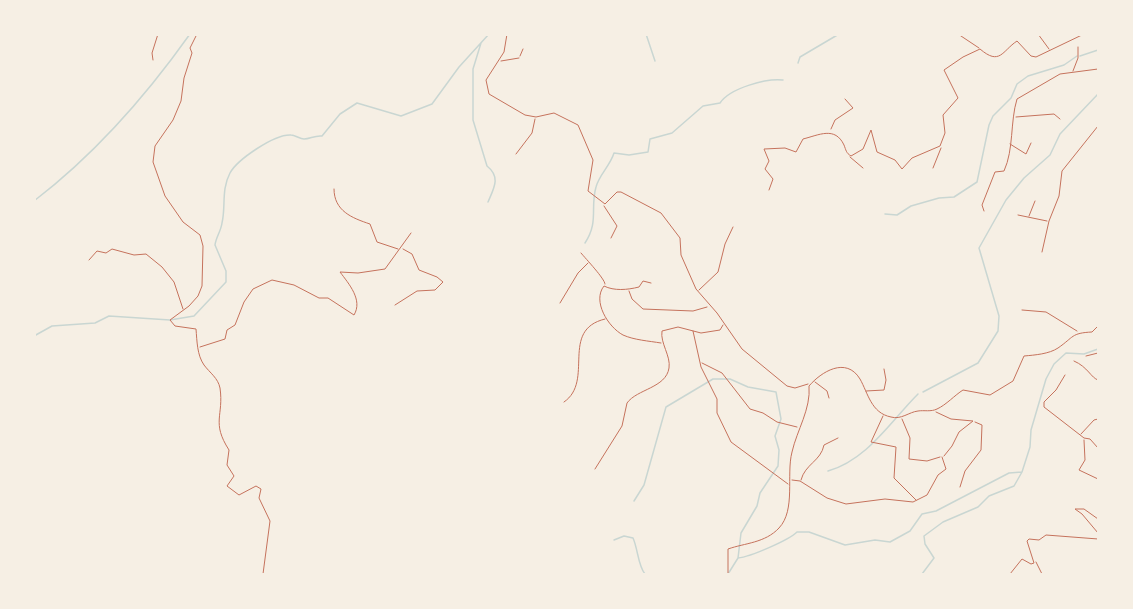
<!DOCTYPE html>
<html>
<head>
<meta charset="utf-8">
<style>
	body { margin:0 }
	#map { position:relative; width:1133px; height:609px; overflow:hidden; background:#f6efe4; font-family:"Public Sans",sans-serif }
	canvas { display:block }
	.frame { position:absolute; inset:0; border:36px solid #f6efe4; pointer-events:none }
</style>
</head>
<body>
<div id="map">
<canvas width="1133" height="609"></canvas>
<div class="frame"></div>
</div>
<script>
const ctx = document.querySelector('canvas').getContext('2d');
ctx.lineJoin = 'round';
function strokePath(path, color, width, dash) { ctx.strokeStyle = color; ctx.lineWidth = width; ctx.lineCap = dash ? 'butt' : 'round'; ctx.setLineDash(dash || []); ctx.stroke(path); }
const stream = new Path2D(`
	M646,34L655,61
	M481,43L473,69V120L487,166C501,177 494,188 488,202
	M1080,56L1098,50
	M798,63L800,57L839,34
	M34,201C94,155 146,96 190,34
	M885,214L897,215L911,206L939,198L954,197L977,182L989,125L993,116L1011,98L1017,84L1028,76L1064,65L1077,56
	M585,243C599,222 590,208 596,187C599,175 610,166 614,153L629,155L648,152L650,139L672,133L703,106L720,103C730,88 767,78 783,80
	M34,336L52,326L95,323L109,316L170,320L194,316L226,282V271L215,245C216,237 221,231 222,223C226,206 221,190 230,173C237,160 274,134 291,135C295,135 300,139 304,139C310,139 315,135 322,136L340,114L357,103L401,116L432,104L459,67L489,34
	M923,392L978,363L998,331L999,316L979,248L1006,200L1024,178L1050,155L1060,134L1098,94
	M828,471C867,460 890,422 918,394
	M634,501L644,485L666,407L713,379H730L748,387L776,392L781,419L775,436L779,450L778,466L760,493L757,506L741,533L738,558
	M614,540L624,536L633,538C638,549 638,566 645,574
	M728,574L738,558C750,557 789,540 797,532H809L845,545L875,540L890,542L910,531L922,514L936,511L1009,473L1022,472
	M922,574L934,558L925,544L924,536L943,522L978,507L989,496L1014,486L1022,472L1030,447L1031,430L1046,379L1054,364L1066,353L1084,354L1098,349`);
const minor = new Path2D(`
	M197,34L190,48L192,53L184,78L181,101L173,120L155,146L153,162L165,196L183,222L200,235L203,246L202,286L198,296L189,306L170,320L175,326L196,329C197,341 197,355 204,365C210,373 218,378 220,388C224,416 211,422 229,450L227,465L234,476L227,486L239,495L256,486L261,489L259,498L270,521L263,574
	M507,34L504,52L486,80L489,94L525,115L536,117L554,113L578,125L593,160L588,191L605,204L617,192H621L661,213L680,238L681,255L696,289L717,313L742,349L787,386L795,388L808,384
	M958,34L979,48
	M1038,34L1049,49
	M520,56L523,49
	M153,60L152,53L158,34
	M501,61L519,58
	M1073,71L1078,58V47
	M1016,117L1054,114L1060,119
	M831,129L835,120L853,108L845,99
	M1010,144L1026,154L1031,143
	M516,154L532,133L535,119
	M850,157L863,168
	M933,168L941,148
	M334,189C334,211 352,218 370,224L377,242L398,249
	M769,190L773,179L765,169L769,161L764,149L785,148L796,152L803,139C819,135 835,126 844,145C846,150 846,153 851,156L863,149L871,130L877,152L895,160L902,169L912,158L940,146L945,133L943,115L958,98L944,70L963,57L980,49C1000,66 1002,51 1017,41L1031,56L1036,57L1084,34
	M604,206L617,226L611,238
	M984,211L982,205L995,172L1004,171C1014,149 1010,122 1017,99L1060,74L1098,69
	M1018,215L1047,221
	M1029,216L1035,201
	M1042,252L1049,221L1059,196L1062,171L1098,126
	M581,253C586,259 605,279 605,284
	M89,260L97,251L106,253L112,249L134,255L146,254L162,267L174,282L183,309
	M651,283L643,281L639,287C627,290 614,291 604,286C592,301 608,327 623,335C634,340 649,341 661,343
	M699,290L718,272L725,244L733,227
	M629,291L632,299L643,309L693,311L707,307
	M560,303L578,273L588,263
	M395,305L417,291L435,290L443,282L437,277L419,270L412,254L403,249
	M1022,310L1046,312L1077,331
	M693,331L701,367L717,399V413L731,442L788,484
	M200,347L225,339L227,330L235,325L244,302L253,289L272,280L294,285L319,298H328L354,315C363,300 349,284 340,272L358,273L385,269L411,233
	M1086,356L1098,353
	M1074,361C1088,367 1091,378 1098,380
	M702,363L722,373L750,409L763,413L777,422L797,427
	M1065,375L1056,390L1044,402V407L1084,438L1090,439L1098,448
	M815,382L827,391L829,398
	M866,391L884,390L886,380L884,369
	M564,402C595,381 559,330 605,319
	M936,412L951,419L973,421L959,432L952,446L944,456
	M883,416L871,442L896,447L894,478L916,500
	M902,419L910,438L909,459L927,461L940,457
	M1081,434L1094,420L1098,419
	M1084,440L1085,460L1079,470L1098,479
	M595,469L622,426L627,403C637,389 666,388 669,368C671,356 660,343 662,331L678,327L701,333L720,330L723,325
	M792,480L800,481L827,498L846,504L885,499L913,502L927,495L938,475L946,469L942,457
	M801,480C805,464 821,461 824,445L838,438
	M960,487L965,471L981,450L982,425L975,422
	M1098,519L1084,509H1075L1082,514L1098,533
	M1036,562L1042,574
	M728,574V549C745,543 765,543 779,528C796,510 786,475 792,452C797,430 811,409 809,386C821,372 846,356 860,379C868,393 871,413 891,417C901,420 909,412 918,411C924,410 931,412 937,409C946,405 955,395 963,390L990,395L1013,381L1024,356C1035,355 1049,354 1058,348C1074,337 1071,333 1092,332L1098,326
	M1010,574L1022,559L1031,564L1034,563L1027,541L1029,539L1039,540L1046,535L1098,539`);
strokePath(stream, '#c9d6d2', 1.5);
strokePath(minor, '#c5725c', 1);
</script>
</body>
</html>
